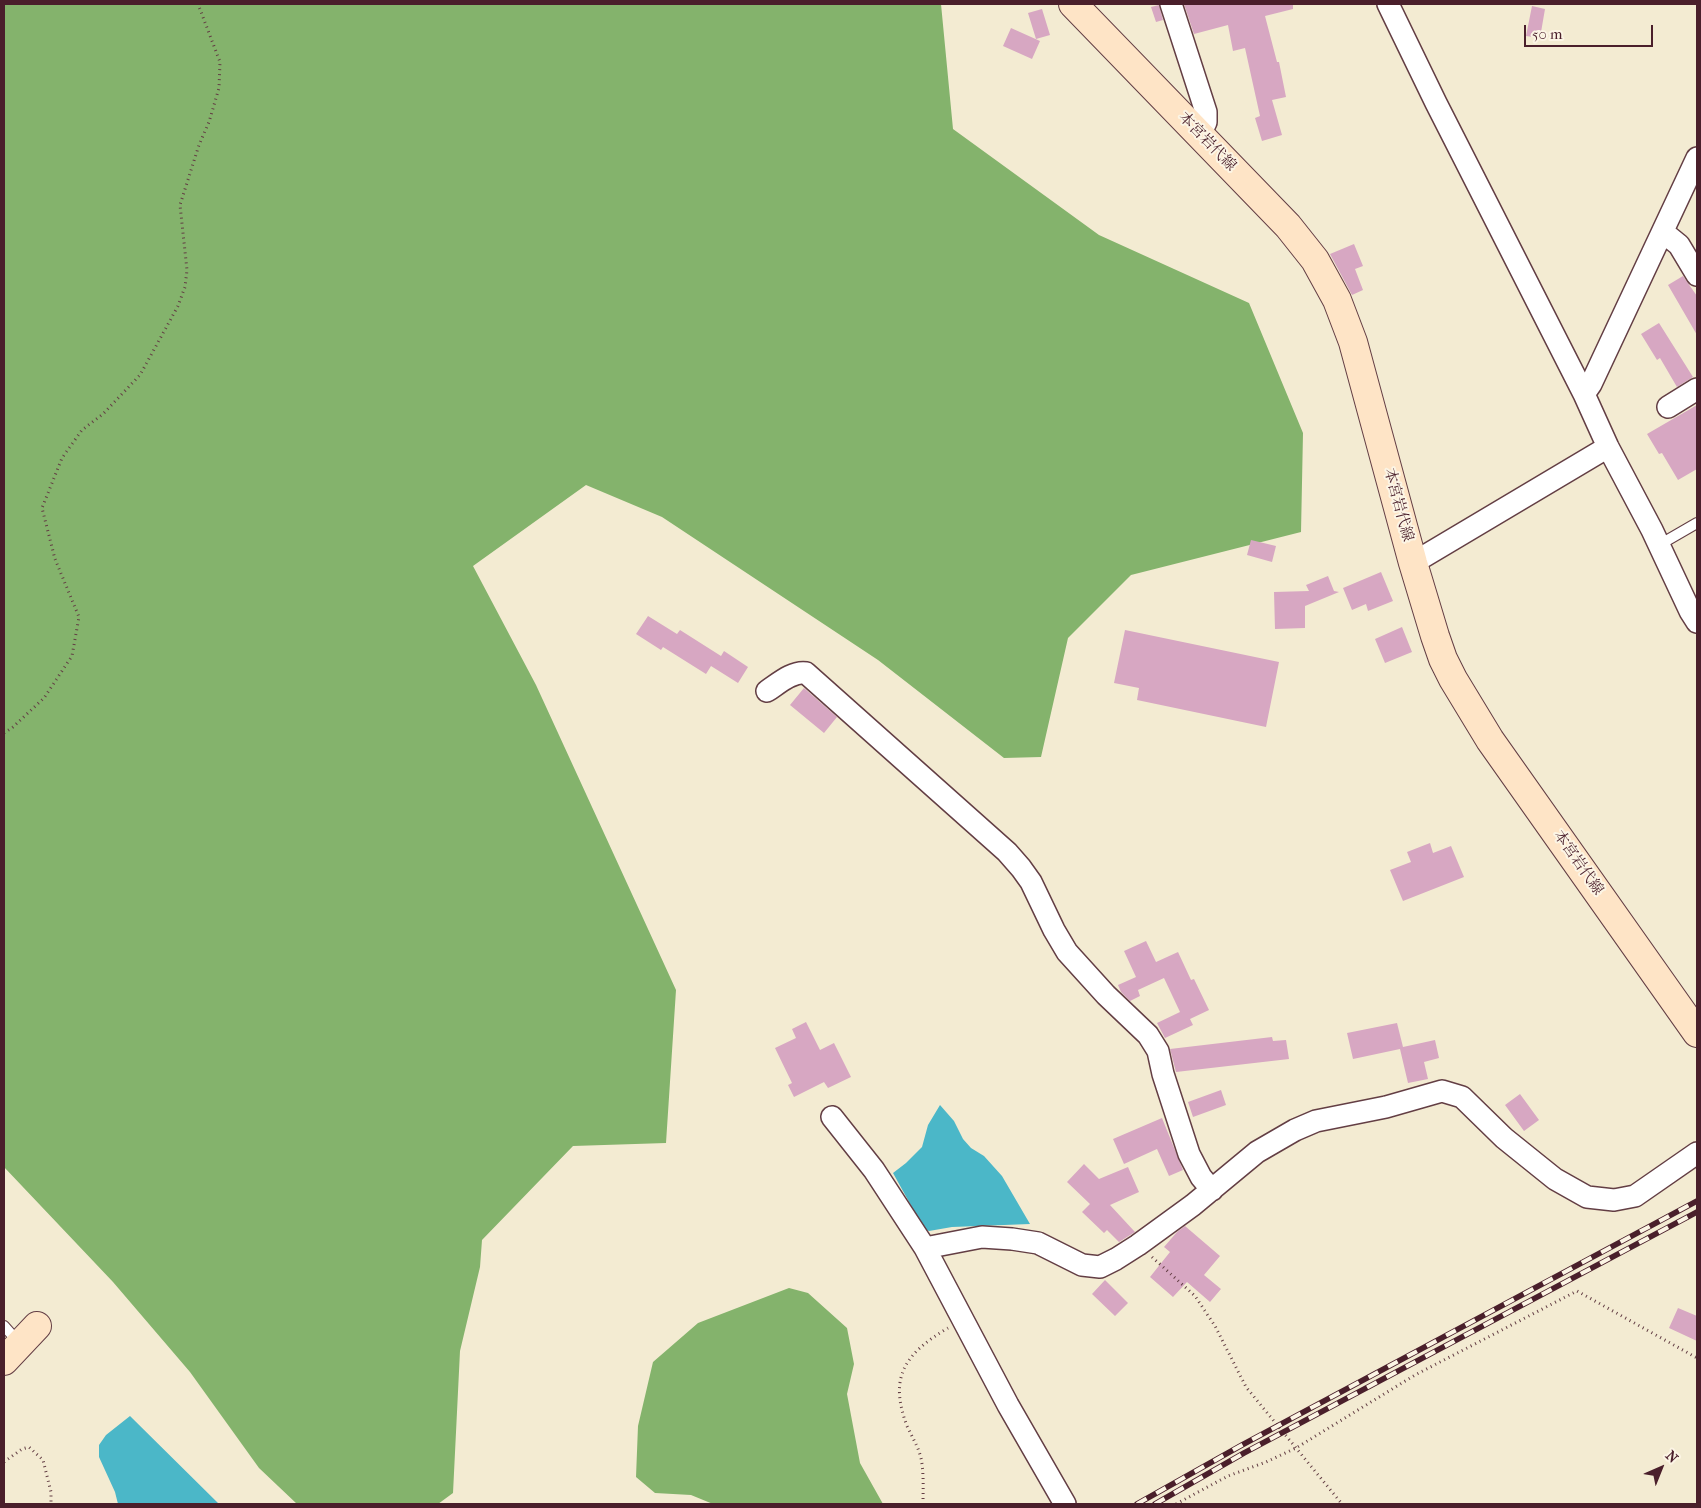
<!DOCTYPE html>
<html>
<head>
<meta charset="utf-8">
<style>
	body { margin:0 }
	#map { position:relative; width:1701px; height:1508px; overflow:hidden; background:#f3ebd2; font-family:"IM FELL French Canon",serif }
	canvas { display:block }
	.frame { position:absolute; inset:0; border:5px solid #4a1f2b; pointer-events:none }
	.north { position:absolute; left:1636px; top:1443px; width:50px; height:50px; -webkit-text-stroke:4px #fcf5e5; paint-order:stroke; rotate:44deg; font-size:14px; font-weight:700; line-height:20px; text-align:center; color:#4a1f2b }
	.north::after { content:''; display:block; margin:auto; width:18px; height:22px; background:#4a1f2b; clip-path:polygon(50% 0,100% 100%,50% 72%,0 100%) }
	.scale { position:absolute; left:1524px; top:25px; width:129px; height:22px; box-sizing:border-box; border:2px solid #4a1f2b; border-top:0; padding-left:6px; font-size:15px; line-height:18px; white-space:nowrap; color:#4a1f2b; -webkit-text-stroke:4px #fcf5e5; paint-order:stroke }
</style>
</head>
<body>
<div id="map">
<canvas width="1701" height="1508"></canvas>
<div class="frame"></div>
<div class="north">N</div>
<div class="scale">50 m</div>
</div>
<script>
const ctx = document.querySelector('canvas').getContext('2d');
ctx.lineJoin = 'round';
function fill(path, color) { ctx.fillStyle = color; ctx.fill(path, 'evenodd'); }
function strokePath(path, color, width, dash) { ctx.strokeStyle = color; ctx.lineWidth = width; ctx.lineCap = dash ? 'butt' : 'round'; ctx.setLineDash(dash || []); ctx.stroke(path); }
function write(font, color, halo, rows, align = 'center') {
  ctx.font = font + ' "IM FELL French Canon","Noto Serif JP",serif'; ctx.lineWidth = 4; ctx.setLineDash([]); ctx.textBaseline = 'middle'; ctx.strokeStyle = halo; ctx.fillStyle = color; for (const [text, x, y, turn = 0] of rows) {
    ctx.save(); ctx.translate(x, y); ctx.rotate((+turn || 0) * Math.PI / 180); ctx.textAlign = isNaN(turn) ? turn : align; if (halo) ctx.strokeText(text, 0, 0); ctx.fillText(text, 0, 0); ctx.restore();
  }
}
const forest = new Path2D(`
	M4,4H941L953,129L1099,235L1249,303L1303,433L1301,532L1131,575L1068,638L1041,757L1004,758L878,660L662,517L586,485L473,566L536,685L676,990L666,1143L573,1146L482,1240L480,1267L460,1351L453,1493L438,1504H297L259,1468L190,1372L113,1282L4,1167Z
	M789,1288L808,1293L847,1328L854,1364L847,1394L860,1463L883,1504H713L691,1495L655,1493L636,1477L638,1426L653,1362L698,1323Z`);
const water = new Path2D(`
	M940,1105L954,1121L963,1139L971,1148L984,1156L1002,1176L1030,1224L952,1227L929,1231L924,1229L893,1173L906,1163L922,1147L928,1125Z
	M130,1416L219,1504H118L115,1492L99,1457V1445L106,1435Z`);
const building = new Path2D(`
	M1184,4H1293V9L1265,16L1277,62H1279L1286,97L1272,100L1282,135L1262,141L1255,118L1260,116L1245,48L1233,51L1228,25L1194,34Z
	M1159,5L1163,20L1156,22L1151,7Z
	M1532,6L1545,9L1540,38L1526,36Z
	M1042,9L1050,35L1036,39L1028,13Z
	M1011,28L1040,41L1032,59L1003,46Z
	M1354,244L1363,266L1355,269L1363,290L1352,295L1330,254Z
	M1683,276L1697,296V335L1668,285Z
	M1659,323L1693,377L1677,387L1660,358L1657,360L1641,334Z
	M1697,405V469L1678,480L1662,453L1659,454L1647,434Z
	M1251,540L1276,546L1272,562L1247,555Z
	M1381,572L1393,601L1368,611L1366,604L1352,610L1343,588Z
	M1328,576L1334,591L1339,592L1305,606V628L1275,629L1274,592L1309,591L1306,585Z
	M648,616L677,634L680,630L721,656L724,651L748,667L738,683L711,666L706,674L663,647L661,650L636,634Z
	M1402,627L1412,652L1385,663L1375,639Z
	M1125,630L1279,662L1266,727L1137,700L1139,688L1114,683Z
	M804,688L837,717L824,733L790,705Z
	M1430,843L1433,853L1451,846L1464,877L1403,901L1390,870L1411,862L1407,852Z
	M1146,941L1156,962L1178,952L1191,980L1194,979L1209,1010L1190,1019L1193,1025L1165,1038L1157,1023L1180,1012L1164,978L1138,990L1140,996L1130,1001L1121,992L1118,985L1136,977L1124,951Z
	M806,1022L820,1050L834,1043L851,1077L828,1088L824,1082L794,1097L788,1085L792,1083L775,1048L796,1038L792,1029Z
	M1397,1023L1403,1047L1435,1040L1439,1058L1424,1062L1428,1079L1408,1083L1400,1049L1353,1059L1347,1033Z
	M1272,1037L1273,1041L1286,1040L1289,1059L1176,1072L1170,1049Z
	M1221,1090L1226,1105L1193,1117L1188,1102Z
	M1520,1094L1539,1120L1524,1131L1505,1105Z
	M1162,1118L1183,1170L1169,1176L1157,1149L1124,1164L1113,1139Z
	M1084,1164L1099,1179L1128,1167L1139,1192L1110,1205L1135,1232L1119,1242L1107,1230L1104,1233L1082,1212L1090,1204L1067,1182Z
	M1185,1226L1220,1256L1204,1275L1221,1289L1210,1302L1187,1282L1173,1297L1150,1277L1170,1252L1164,1247L1177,1232Z
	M1105,1280L1128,1303L1115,1316L1092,1294Z
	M1678,1308L1697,1316V1341L1669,1328Z`);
const path = new Path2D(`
	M4,733L13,727L44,698L72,656L79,617L55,559L42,508L62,458L82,430L103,414L140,375L178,306L185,287L187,270L180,205L199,145L209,122L219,88L220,62L198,4
	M1152,1257L1195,1296L1215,1326L1246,1387L1342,1504
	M4,1462L22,1449L29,1447L43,1460L51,1492V1504
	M923,1504C923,1489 924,1473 921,1458C918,1446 912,1437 907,1426C888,1376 906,1353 948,1328
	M1176,1504L1228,1476L1266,1462L1296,1448L1415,1375L1577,1291L1697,1358`);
const lane = new Path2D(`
	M1659,545L1697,523
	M4,1326L20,1344`);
const street = new Path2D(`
	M1171,4L1206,112V122L1200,135
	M1388,4L1436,103L1584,394L1608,447L1652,530L1690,611L1697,622
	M1663,232L1679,245L1697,275
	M1584,394L1591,384L1697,158
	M1668,407L1697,389
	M1413,563L1608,447
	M767,691C778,684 792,671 806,673L1007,852L1021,868L1031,882L1054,930L1067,952L1106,995L1148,1035L1158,1051L1163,1074L1189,1154L1201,1177L1212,1190
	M832,1117L874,1170L925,1248
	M1065,1504L1008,1405L925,1248L982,1237L1012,1239L1038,1243L1082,1265L1100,1267L1116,1259L1138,1245L1193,1205L1257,1152L1295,1130L1316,1121L1386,1107L1442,1091L1462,1097L1504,1138L1555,1179L1587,1197L1614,1200L1635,1196L1697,1153`);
const secondary = new Path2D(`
	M1073,4L1288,226L1315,260L1337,300L1353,342L1413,563L1435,636L1443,659L1453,679L1490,740L1697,1033
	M4,1361L37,1326`);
const rail = new Path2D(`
	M1137,1504L1242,1445L1697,1201
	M1155,1504L1244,1453L1697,1212`);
const streetNames = [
	["本宮岩代線",1207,142,46],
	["本宮岩代線",1398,505,75],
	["本宮岩代線",1578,863,55]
];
fill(forest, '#84b36c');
fill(water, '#4bb7c8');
fill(building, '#d7a7c2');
strokePath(lane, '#633e44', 12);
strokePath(street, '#633e44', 24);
strokePath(secondary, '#633e44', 30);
strokePath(path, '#633e44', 3, [1, 4]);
strokePath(lane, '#fff', 10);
strokePath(street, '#fff', 21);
strokePath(secondary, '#fee4c6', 28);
strokePath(rail, '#4a1f2b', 5.5);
strokePath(rail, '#fcf5e5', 4, [11]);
write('15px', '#4a1f2b', '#fcf5e5', streetNames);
</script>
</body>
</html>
